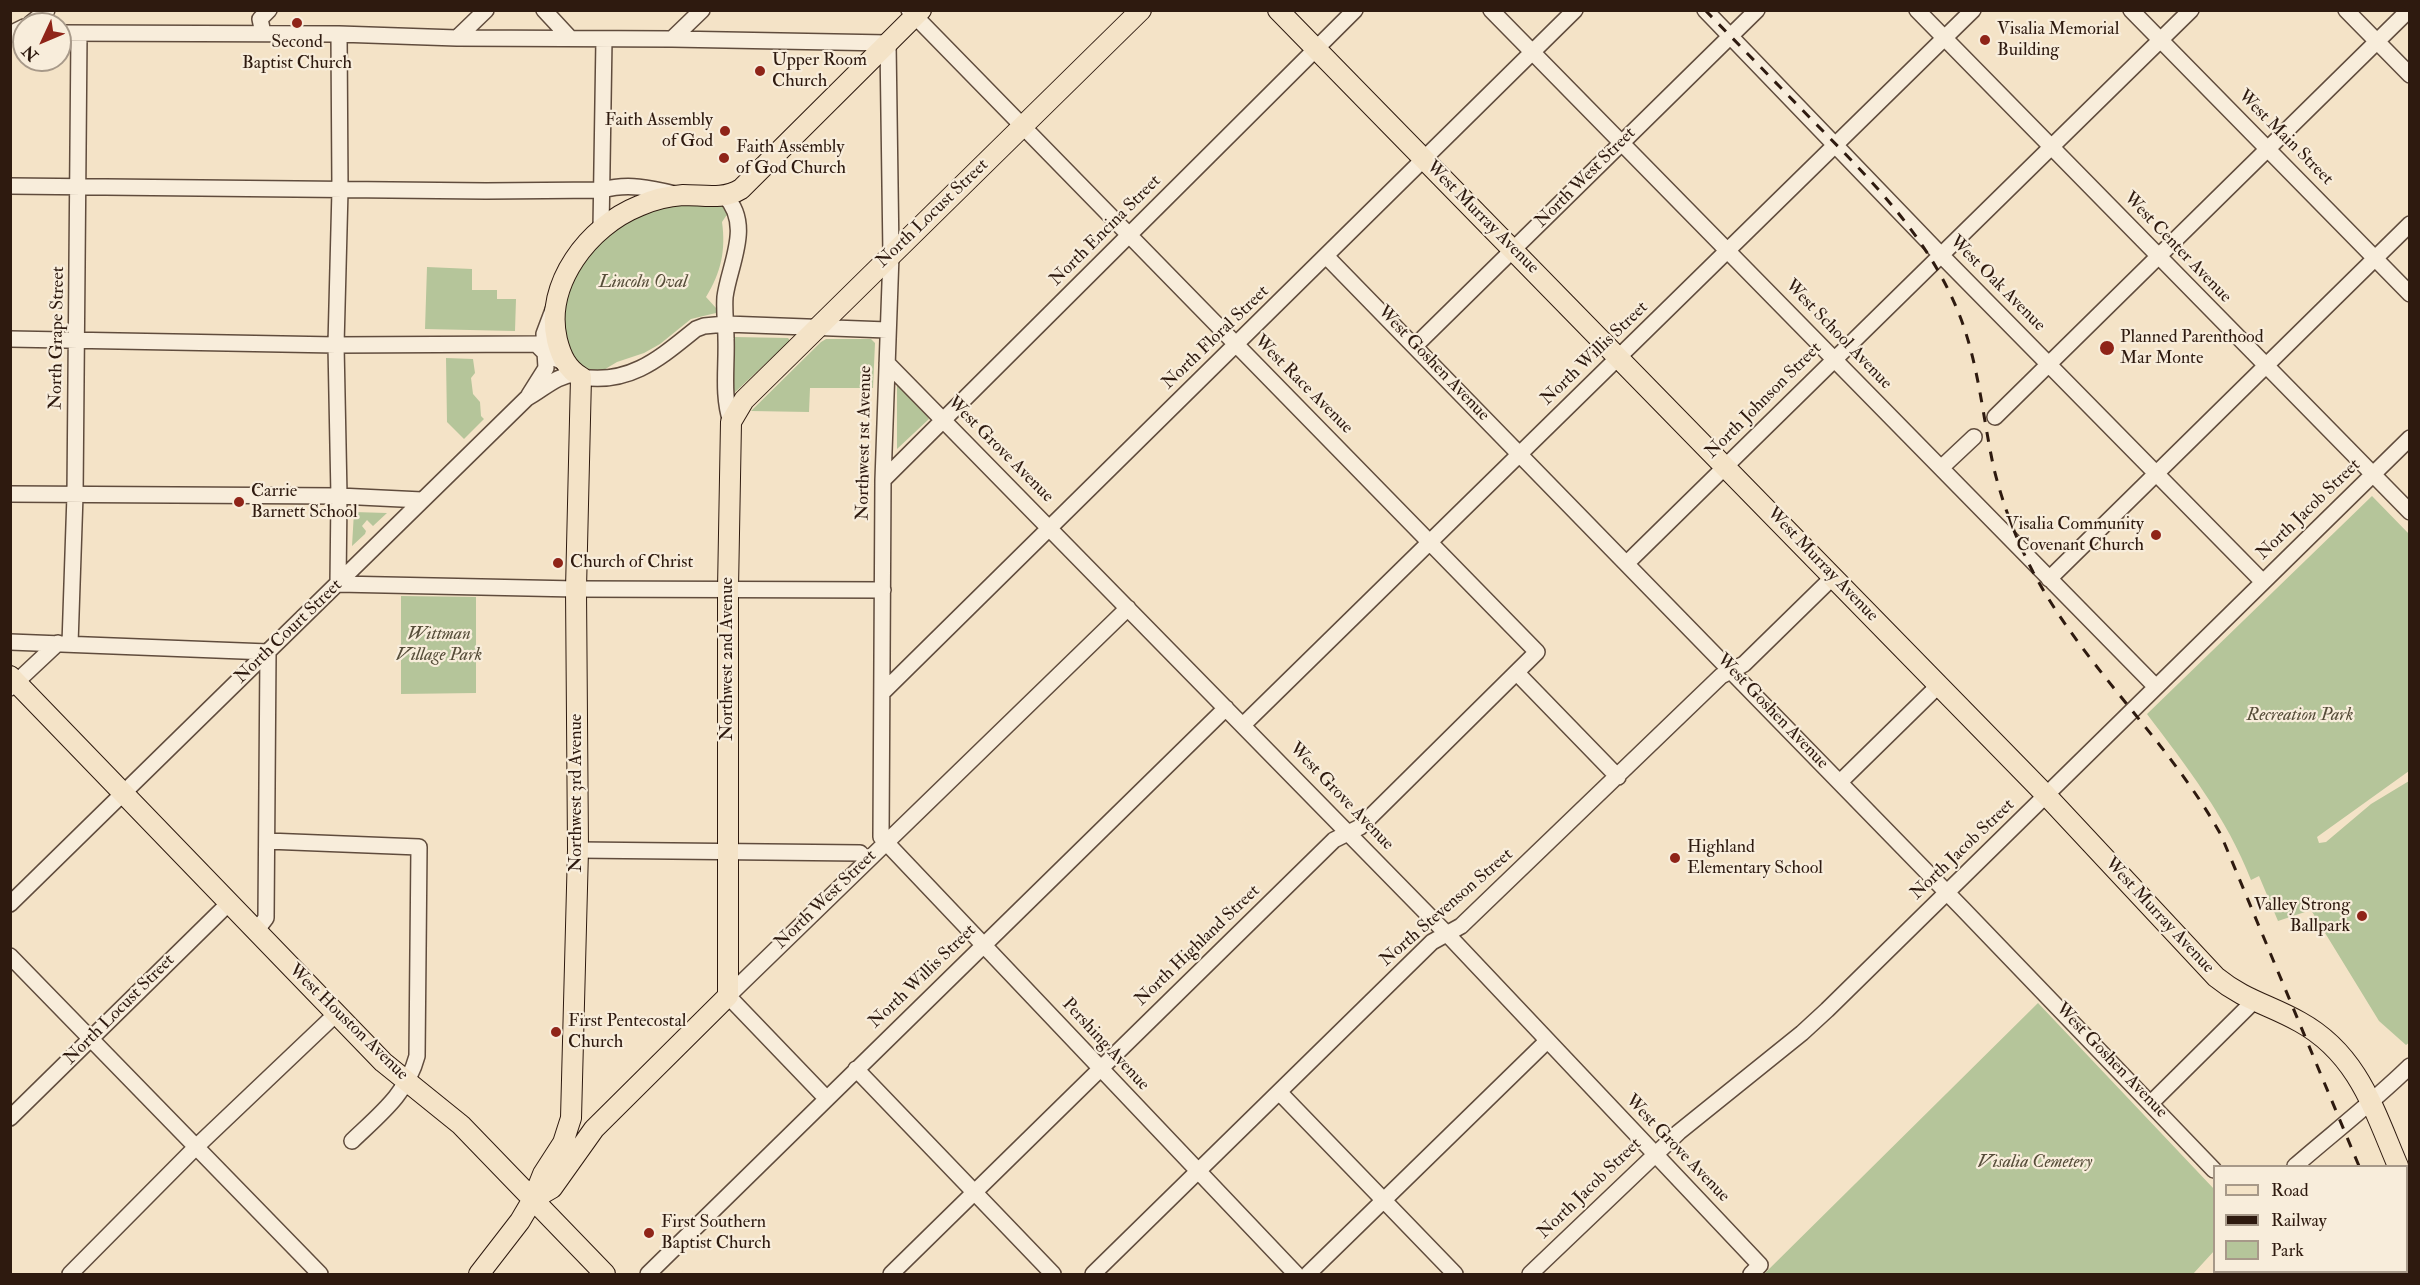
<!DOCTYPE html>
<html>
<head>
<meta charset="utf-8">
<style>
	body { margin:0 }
	#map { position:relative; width:2420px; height:1285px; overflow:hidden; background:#f4e3c7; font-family:"IM FELL Double Pica",serif }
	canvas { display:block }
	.frame { position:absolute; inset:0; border:12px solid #2e1a0f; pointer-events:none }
	.legend { position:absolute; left:2213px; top:1165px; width:195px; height:108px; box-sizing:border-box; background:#f8eddb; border:2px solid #a79989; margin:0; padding:8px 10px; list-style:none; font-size:18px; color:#2e1a0f }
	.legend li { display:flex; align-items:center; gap:12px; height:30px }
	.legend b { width:30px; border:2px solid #a79989 }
	.north { position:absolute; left:12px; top:12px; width:60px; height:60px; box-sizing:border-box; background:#f8eddb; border:2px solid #a79989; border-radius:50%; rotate:226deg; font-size:16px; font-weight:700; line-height:24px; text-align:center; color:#2e1a0f }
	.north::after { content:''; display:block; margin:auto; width:21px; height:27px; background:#8f2418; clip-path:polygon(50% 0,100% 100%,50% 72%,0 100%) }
</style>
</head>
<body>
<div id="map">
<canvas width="2420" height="1285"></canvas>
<div class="frame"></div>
<ul class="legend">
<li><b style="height:8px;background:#f4e3c7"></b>Road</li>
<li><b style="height:8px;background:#2e1a0f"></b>Railway</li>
<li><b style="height:16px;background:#b5c59a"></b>Park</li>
</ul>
<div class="north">N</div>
</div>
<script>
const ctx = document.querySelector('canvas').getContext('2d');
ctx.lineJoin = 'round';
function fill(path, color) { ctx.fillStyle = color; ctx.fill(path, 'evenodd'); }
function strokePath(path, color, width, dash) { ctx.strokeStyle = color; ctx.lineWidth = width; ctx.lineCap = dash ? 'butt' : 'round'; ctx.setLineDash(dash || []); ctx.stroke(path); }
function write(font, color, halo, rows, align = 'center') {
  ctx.font = font + ' "IM FELL Double Pica",serif'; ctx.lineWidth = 4.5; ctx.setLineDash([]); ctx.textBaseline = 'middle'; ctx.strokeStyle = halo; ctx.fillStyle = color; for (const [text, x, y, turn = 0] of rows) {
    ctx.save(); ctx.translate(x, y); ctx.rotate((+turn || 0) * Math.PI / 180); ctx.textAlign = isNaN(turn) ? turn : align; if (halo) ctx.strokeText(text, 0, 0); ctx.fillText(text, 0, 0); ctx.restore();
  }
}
const green = new Path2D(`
	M668,205H722L731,215L726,216L722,222C726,250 721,273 706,297L716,308V313L691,319L660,344L644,353L617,362L602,371H585L572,361L560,328L569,289L577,272L597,246L612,233L633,217Z
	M427,267L472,269V290H497V299H516L515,331L425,329Z
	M735,337L788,338L792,343L777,353L731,396L732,341Z
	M826,339H871L875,343L873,388H810L809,412L751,411L821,342Z
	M446,358L473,359L475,373L471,378L473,394L480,402L481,416L484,419L464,439L447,422Z
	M897,384L914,394L929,419L897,449Z
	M2372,496L2409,534V771L2317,837L2319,843L2326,842L2371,804L2409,781L2410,1042L2406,1045L2379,1021L2311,910L2278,921L2259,876L2251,880C2227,818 2187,767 2147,714Z
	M354,512L387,513L373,526L367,520L362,526L366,531L365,534L352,546Z
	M401,596L476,597V693L401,694Z
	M2038,1003L2214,1189V1251L2193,1274H1764Z`);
const minor = new Path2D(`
	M544,10L570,38
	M1491,10L2156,687
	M1705,10L1941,255L2263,582
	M1917,10L2410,512
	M2131,10L2410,294
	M2346,10L2410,75
	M30,24L47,10
	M60,33L339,34L457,38L672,39L888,43L891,255L883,480L881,837L1296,1274
	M263,33L260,19L269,10
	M10,34L24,27
	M339,34L340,190L336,345L339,496L338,584L576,589L883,590
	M457,38L486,10
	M672,39L702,10
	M10,186L486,191L603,190C627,183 651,188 675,194
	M725,196C753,225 729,265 725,297C724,311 726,325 726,339C727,367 722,395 731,422
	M601,229L604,39
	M1327,257L1962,908L2214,1170
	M10,339L336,345L536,344L546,354L565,363
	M1416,345L1757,10
	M887,363L1448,935L1760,1265L1751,1274
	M581,377C631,385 661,357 696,329L704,326L726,324L887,330
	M529,395L546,368L544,334L553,310
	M1995,417L2409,10
	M1941,468L1974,437
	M883,480L1355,10
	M10,494L339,496L422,500
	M1627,563L2191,10
	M2049,579L2410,224
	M10,642L268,652L266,918L256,931
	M70,644L75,495L79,34
	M1517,673L1618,777
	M10,688L58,643
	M883,692L1575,10
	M1243,725L1973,10
	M1840,782L1939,685
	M267,841L419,847L417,1056C407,1094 379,1115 352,1141
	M578,850L860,853L866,860
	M10,904L527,398C544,389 556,375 576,374
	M10,956L320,1274
	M856,1069L1053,1274
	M1280,1093L1455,1274
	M826,1098L728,996L1128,608
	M2151,1103L2253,1002
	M10,1118L229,903
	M2295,1166C2333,1133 2373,1102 2410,1066
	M2309,1272L2312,1274
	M70,1274L196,1147L336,1014
	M648,1274L1226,708
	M891,1274L1334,840L1360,827L1537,652L909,10
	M1093,1274L1432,942L1461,926L1721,676L1744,664L1833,577
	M1308,1274L1547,1041
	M1530,1274L1679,1132L1802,1033L1827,1010L2410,438`);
const major = new Path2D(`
	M1278,10L2046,795L2216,977C2244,1000 2270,1005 2300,1022C2358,1054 2374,1110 2398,1166
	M10,676L383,1062L461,1125L605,1274
	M2406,1185L2410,1192
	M533,1199L552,1188L594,1129L728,996V589L731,422L744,400L1141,10
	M479,1274L520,1221L533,1199L543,1174L563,1143L571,1118L578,850L576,589L581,377C567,369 561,356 557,340C544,284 589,226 639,206C652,200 668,196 683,195C704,195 723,200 741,189L921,10`);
const rail = new Path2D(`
	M1705,10C1742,48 1779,86 1816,124C1874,183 1931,240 1961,319C1979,367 1983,419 1994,469C2003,505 2016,539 2033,572C2084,667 2169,741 2221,835L2359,1166
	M2403,1272L2404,1274`);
const markers = [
	[297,23,6,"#8f2418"],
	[1985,40,6,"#8f2418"],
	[760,71,6,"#8f2418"],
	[725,131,6,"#8f2418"],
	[724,158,6,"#8f2418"],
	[2107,348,8,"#8f2418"],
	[239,502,6,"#8f2418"],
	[2156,535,6,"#8f2418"],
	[558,563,6,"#8f2418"],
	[1675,858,6,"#8f2418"],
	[2362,916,6,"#8f2418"],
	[556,1032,6,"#8f2418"],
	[649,1233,6,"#8f2418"]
];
const poiNames = [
	["Visalia Memorial",1997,30],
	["Building",1997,51],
	["Second",297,43,"center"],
	["Baptist Church",297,64,"center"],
	["Upper Room",772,61],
	["Church",772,82],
	["Faith Assembly",713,121,"right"],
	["of God",713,142,"right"],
	["Faith Assembly",736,148],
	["of God Church",736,169],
	["Planned Parenthood",2120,338],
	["Mar Monte",2120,359],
	["Carrie",251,492],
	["Barnett School",251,513],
	["Visalia Community",2144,525,"right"],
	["Covenant Church",2144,546,"right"],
	["Church of Christ",570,563],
	["Highland",1687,848],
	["Elementary School",1687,869],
	["Valley Strong",2350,906,"right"],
	["Ballpark",2350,927,"right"],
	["First Pentecostal",568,1022],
	["Church",568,1043],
	["First Southern",661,1223],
	["Baptist Church",661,1244]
];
const streetNames = [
	["West Main Street",2285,138,45],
	["North West Street",1586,178,-45],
	["North Locust Street",933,214,-44],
	["West Murray Avenue",1482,218,45],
	["North Encina Street",1106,231,-45],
	["West Center Avenue",2177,248,46],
	["West Oak Avenue",1997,284,45],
	["West School Avenue",1838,335,46],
	["North Grape Street",58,338,-89],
	["North Floral Street",1216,338,-44],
	["North Willis Street",1595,354,-44],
	["West Goshen Avenue",1433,364,46],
	["West Race Avenue",1303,385,45],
	["North Johnson Street",1764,401,-45],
	["Northwest 1st Avenue",865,443,-89],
	["West Grove Avenue",1000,450,45],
	["North Jacob Street",2309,510,-44],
	["West Murray Avenue",1822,565,46],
	["North Court Street",289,632,-44],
	["Northwest 2nd Avenue",728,659,-90],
	["West Goshen Avenue",1772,712,46],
	["Northwest 3rd Avenue",577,793,-90],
	["West Grove Avenue",1341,797,46],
	["North Jacob Street",1963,850,-44],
	["North West Street",826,900,-44],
	["North Stevenson Street",1447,908,-41],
	["West Murray Avenue",2159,916,47],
	["North Highland Street",1198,946,-44],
	["North Willis Street",923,977,-44],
	["North Locust Street",120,1010,-45],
	["West Houston Avenue",348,1023,44],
	["Pershing Avenue",1105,1045,47],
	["West Goshen Avenue",2111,1061,46],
	["West Grove Avenue",1677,1149,46],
	["North Jacob Street",1590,1189,-44]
];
const parkNames = [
	["Lincoln Oval",643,283],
	["Wittman",439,635],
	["Village Park",439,656],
	["Recreation Park",2300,716],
	["Visalia Cemetery",2035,1163]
];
fill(green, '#b5c59a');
strokePath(minor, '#604c3d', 18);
strokePath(major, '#2e1a0f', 22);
strokePath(minor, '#f8eddb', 15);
strokePath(major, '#f4e3c7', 20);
strokePath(rail, '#2e1a0f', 3, [10, 10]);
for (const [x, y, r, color] of markers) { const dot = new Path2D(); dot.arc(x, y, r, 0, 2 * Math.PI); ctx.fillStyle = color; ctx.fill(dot); strokePath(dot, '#f8eddb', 2); }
write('18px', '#2e1a0f', '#f8eddb', poiNames, 'left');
write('18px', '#2e1a0f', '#f8eddb', streetNames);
write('italic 18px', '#564d39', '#f8eddb', parkNames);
</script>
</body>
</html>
